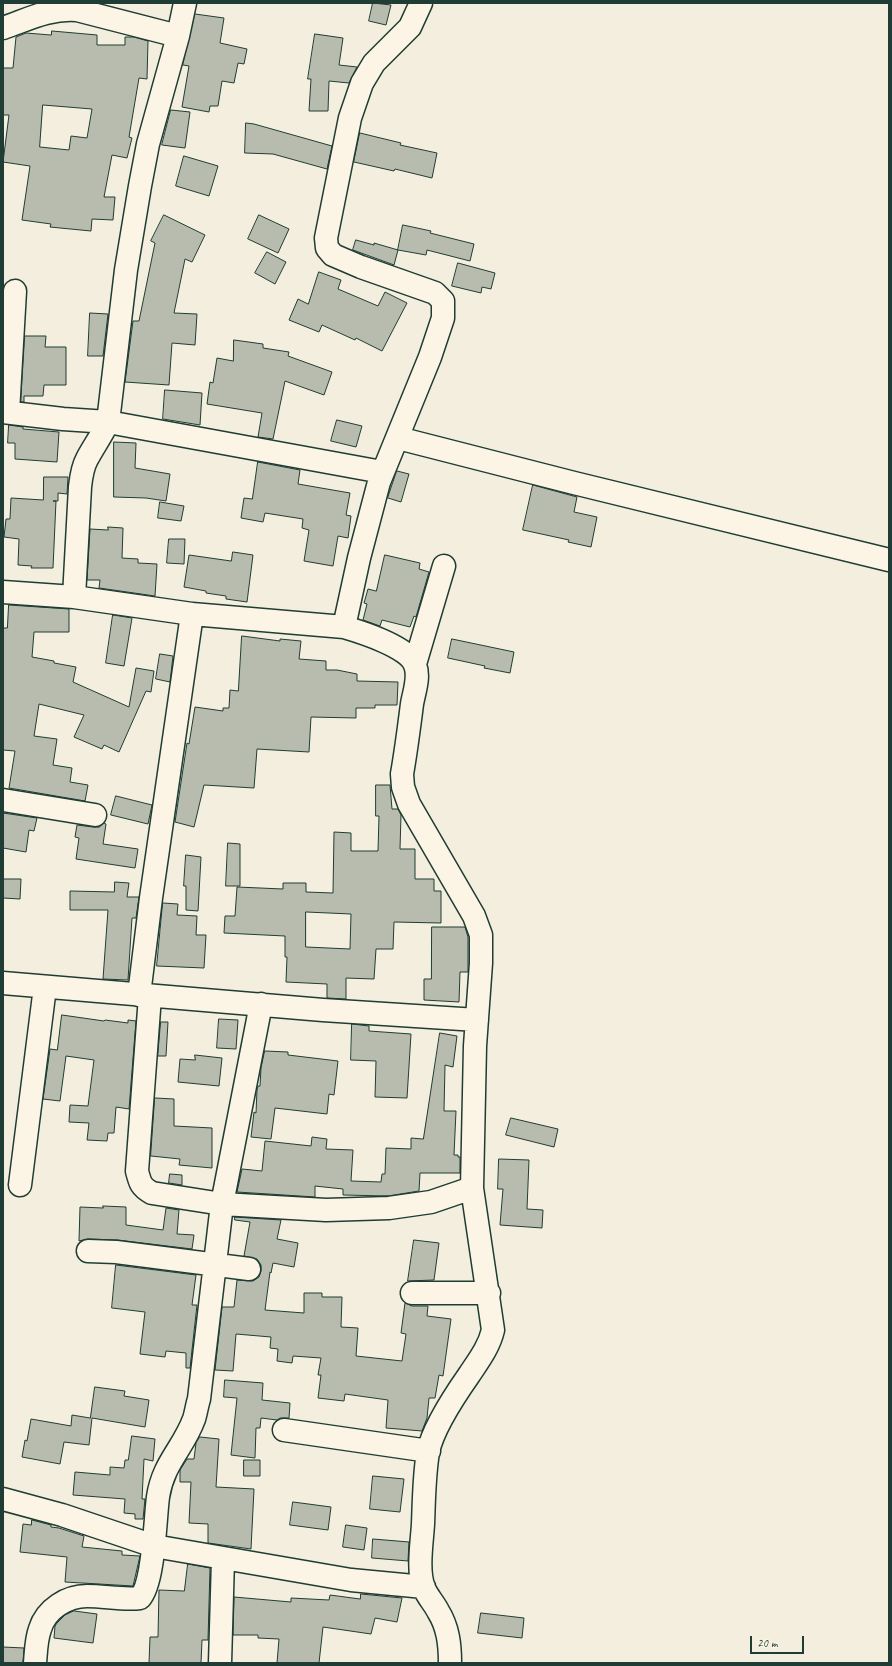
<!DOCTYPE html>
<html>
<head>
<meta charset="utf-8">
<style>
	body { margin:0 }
	#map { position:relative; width:892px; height:1666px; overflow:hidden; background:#f3eede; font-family:Caveat,sans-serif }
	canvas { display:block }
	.frame { position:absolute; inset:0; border:4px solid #1f3d34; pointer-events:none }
	.scale { position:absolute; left:750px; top:1636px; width:54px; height:18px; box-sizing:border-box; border:2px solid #1f3d34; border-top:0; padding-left:5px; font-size:12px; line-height:14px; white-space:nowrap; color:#1f3d34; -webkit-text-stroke:3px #fcf5e5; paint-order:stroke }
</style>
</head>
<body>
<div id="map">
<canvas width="892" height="1666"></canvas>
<div class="frame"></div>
<div class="scale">20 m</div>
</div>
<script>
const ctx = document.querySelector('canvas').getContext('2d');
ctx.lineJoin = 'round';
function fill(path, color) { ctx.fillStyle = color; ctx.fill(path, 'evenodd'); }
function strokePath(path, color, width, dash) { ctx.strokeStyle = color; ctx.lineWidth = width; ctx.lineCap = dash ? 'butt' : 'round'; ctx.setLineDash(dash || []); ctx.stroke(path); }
const building = new Path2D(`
	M373,3L391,5L386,25L369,21Z
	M195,14L224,18L220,43L247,49L244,64L238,63L234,83L222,81L218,106H210L209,112L182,107L189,66L183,65Z
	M52,31L97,35V45H125V37H134L148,41L147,79L139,78L129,137L132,138L127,158L112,155L104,197H115L113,220L92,219L91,231L50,227L51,224L22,220L30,166L3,162L9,115H3V68H13L16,37L26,33L51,35ZM43,105L92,109L87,138L71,136L69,150L40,147Z
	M315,34L343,38L339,65L357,67L349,83L329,81L328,111H309L311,79H308Z
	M171,110L190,112L185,148L162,145Z
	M246,123L254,124L332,146L327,169L273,154L245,153Z
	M360,133L401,143L400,145L437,153L432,178L395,169L394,171L354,162Z
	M184,156L218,166L209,196L176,186Z
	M164,215L205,235L192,262L185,259L174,313L197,314L195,345L172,343L169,385L125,382L133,321H139L155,243L151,241Z
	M259,215L289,229L278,253L248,239Z
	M403,225L431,231L430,233L474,244L470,261L427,250L426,255L398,250Z
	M356,240L374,245V243L398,250L394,265L353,250Z
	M267,252L286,262L275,284L255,273Z
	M458,263L495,273L491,289L482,287L481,293L452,286Z
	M319,272L341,280L338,289L378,306L385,292L407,303L382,351L356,338L355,340L322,325L319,332L289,320L298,299L308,304Z
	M90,313L108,314L103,356H88Z
	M25,336H46L45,347H66V385H44L43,396H24V402H21Z
	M234,340L263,344V348L289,352L288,356L332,372L324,395L285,381L273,439L258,437L262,413L207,404L210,382L213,383L217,358L233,361Z
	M165,390L202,393L200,425L163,419Z
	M337,420L362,426L356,447L331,441Z
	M9,425L23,427V429L59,432L57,462L15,459V443H8Z
	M114,442L136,443L135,468L170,474L166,501L146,498L114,497Z
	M258,462L300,470L298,484L350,493L346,515L351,516L348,538L338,536L333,566L304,561L309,530L302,528L303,519L265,513L263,522L241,518L244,498L252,499Z
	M397,471L409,474L401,502L388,498Z
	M44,477H68L67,494L58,493V501H53H56L53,568H31L32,566L18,565L19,539L4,537L6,519H10L11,498L43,500Z
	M533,485L577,497L574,512L597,517L591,547L568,542L569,540L523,530Z
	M160,502L184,506L181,521L158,518Z
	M108,527L123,528L122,558L138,559V563L157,564L155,596L99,588L100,580H87L90,529L108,530Z
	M169,539H185L184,564L167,563Z
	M233,552L253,555L247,602L226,599V596L206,593V591L184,587L189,555L231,561Z
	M385,555L420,563L419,569L429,572L416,617L414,616L410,627L382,620L380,626L363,620L367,604L364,603L368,589L376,591Z
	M9,605L69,609V632H34L32,657L54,661V663L76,667L73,682L129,707L136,668L154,671L151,692L146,691L119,752L104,745L102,749L74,737L84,715L39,704L34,736L57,739L53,765L72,768L70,782L88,785L85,801L9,788L15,751L3,750V628H7Z
	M113,615L132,618L124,666L106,663Z
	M242,636L280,641V639L301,641L299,659L326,661V670H337L357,674V681L398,682L397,705H375V708H356V718L311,717L309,752L257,749L254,788L204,785L194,827L175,822L187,743L189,744L195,707L223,711V708H229L230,690L238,691Z
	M452,639L514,652L510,673L484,668L485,666L448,658Z
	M160,654L173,656L170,682L156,679Z
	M376,785H390L392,809H398L401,815L400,849H415V879H434V891H441V923L394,922L393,949H376L374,979L346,978V999L327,998V984L286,982L287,957H285V936L224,933L225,916H235L237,887L283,889V883H306V892L333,893L334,832L351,833V851H378L379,816H376ZM306,912L351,914L350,949L306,947Z
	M116,796L152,805L148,824L111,815Z
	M3,813L37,818L34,831L29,830L26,852L3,848Z
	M104,823L106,824L103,844L138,849L135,868L76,859L79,838L75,837L77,825L93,827H99Z
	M228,843L240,844V886H226Z
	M186,855L201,857L198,911L186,910V886H184Z
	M3,879H21L20,899L3,898Z
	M115,882L129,883L127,897H139L136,918H132L128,980L103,979L108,910H70V891L114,892Z
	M163,903L178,904L177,915L197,916L196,935H206L204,968L157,966Z
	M432,927H465L468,937V972H460L459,1002L424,1000V979H431Z
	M62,1015L104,1021L105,1020L128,1023V1020L136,1021L129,1109L116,1107L114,1133H108L107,1141L87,1140L89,1123L69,1122L70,1105L88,1106L94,1060L66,1056L60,1101L43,1099L50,1049L57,1050Z
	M219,1019L238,1020L236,1049L217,1048Z
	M161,1022H168L166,1056H158Z
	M352,1024L369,1026V1031L411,1034L407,1098L375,1097L376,1061L351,1060Z
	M440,1033L457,1036L453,1067L445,1065L444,1111H456L454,1155H458V1157H460V1173H420L419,1191L388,1196L343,1195V1189L315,1186V1197L237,1192L242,1169L262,1171L265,1141L311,1146L312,1137L327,1139L326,1149L353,1150L351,1181L381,1182L382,1174H385L386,1148L411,1149V1138L423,1139Z
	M265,1051L288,1052V1055L338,1061L334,1095L329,1094L327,1114L275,1108L271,1139L251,1137L254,1112L256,1113L257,1090L258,1086H260L261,1068Z
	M195,1055L222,1058L219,1086L178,1082L180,1059L195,1060Z
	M155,1098L174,1099V1126L212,1128V1168L179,1165L180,1159L151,1156Z
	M511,1118L558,1129L554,1147L506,1135Z
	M499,1159L529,1160L527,1209L543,1210L542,1228L500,1225L503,1189H498Z
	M170,1174L182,1175V1185L169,1183Z
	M103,1206L126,1207V1225L163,1230L166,1208L179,1210L177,1234L194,1235L192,1249L117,1240L88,1239L79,1241L80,1207L103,1208Z
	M235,1217L281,1220L277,1239L298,1243L294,1267L273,1263L271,1273L270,1272L265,1310L304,1313V1293H322V1297H342L341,1327L358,1328L356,1356L402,1361L406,1334L401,1333L405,1303L412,1306H428L427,1316L451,1319L443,1376L439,1375L435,1398H429L427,1418L422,1431L386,1428L388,1400L345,1394L344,1401L318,1398L321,1375H318L321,1358L293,1356L292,1363L277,1361L278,1349L270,1348L271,1337L236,1334L233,1371L215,1370L222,1307H234L237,1280L253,1281L259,1277L261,1271V1265L257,1259L244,1256L250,1222L235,1220Z
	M414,1240L439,1243L434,1280L408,1281Z
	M116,1265L196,1275L192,1305H197L190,1368H186V1353L166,1351L165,1357L140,1354L145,1312L112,1308Z
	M225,1380L263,1383L262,1400L290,1403L289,1418H280L277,1420L261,1418L260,1428H256L255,1458L231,1455L237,1398L224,1397Z
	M95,1387L125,1391L124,1396L149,1400L145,1427L92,1418L89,1445L64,1442L60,1464L22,1457L25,1440L27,1441L31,1419L71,1426L72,1415L90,1418Z
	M132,1436L155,1439L153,1461L144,1459L142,1499H145L143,1519H135V1514L124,1513L125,1499L73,1495L75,1472L110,1475V1467L124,1468L125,1460H128Z
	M200,1437L219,1439L216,1487L254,1489L251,1549L208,1543V1524L189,1523L191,1482H180V1470L187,1459H194L196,1443Z
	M244,1460H260V1476H244Z
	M373,1476L404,1479L400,1512L370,1509Z
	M293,1502L331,1507L328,1530L290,1525Z
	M32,1520L51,1525V1527L59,1528L84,1536L82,1547L122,1551V1555L140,1556L133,1586L65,1582L67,1557L20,1552L23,1524L31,1525Z
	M346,1525L367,1528L364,1550L343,1547Z
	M373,1539L409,1542L408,1561L372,1558Z
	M188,1564L210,1568L208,1640H202L201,1663H149L150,1637H158L159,1590L184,1591Z
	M361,1594L402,1598L397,1622L375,1618L371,1634L323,1627L319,1663H277L279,1639L258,1638V1635H233L234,1597L291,1602V1598L329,1600L330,1595L360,1599Z
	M74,1611L97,1614L93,1643L54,1638L55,1626L57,1623L65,1615Z
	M481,1613L524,1618L522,1638L478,1633Z
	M3,1647L24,1648L23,1663H3Z`);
const minor = new Path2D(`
	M421,3L410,27L374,63L362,83L350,118L326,238L327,248L333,255L361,267L435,293L443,301V318L430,357L379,482L359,558L344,627C361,632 409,647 415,665C420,677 414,692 412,704C409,728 406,751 402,774L403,787L409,804L474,916L481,935V963L475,1046L472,1188L493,1330C489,1347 479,1360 469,1375C455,1395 433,1428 428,1452C424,1476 424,1500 423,1524C422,1542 417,1571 424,1588C427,1596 434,1603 438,1611C448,1627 450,1644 450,1663
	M3,28C29,19 49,8 77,10L178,36
	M3,412L63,419L108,422L382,472
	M8,412L15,291
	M398,438L574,483L889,560
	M3,592L74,597L192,614
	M74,597L80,487C81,478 82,468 87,459C94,446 102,435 108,422L126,270L140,186L148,144L178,36L185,3
	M415,664L444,566
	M3,800L95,815
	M3,983L323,1010L477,1020
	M139,995L151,898L192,614L344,627
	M150,996L137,1171C140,1183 141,1187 152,1193L222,1204L326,1210L389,1208L431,1202L472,1188
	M20,1185L45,987
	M88,1251L116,1252L249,1269
	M412,1293H489
	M284,1430L429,1451
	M3,1499L62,1515L154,1546L351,1580L424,1587
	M35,1663C36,1652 36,1640 40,1629C46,1609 67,1596 87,1596C105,1596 122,1600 140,1598C154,1583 155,1519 158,1497C163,1463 183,1449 194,1419C196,1413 197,1405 199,1399L222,1204L261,1004
	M220,1663L223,1559`);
fill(building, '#b8bcae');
strokePath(building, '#1f3d34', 1);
strokePath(minor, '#1f3d34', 25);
strokePath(minor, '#fcf5e5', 22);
</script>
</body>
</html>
